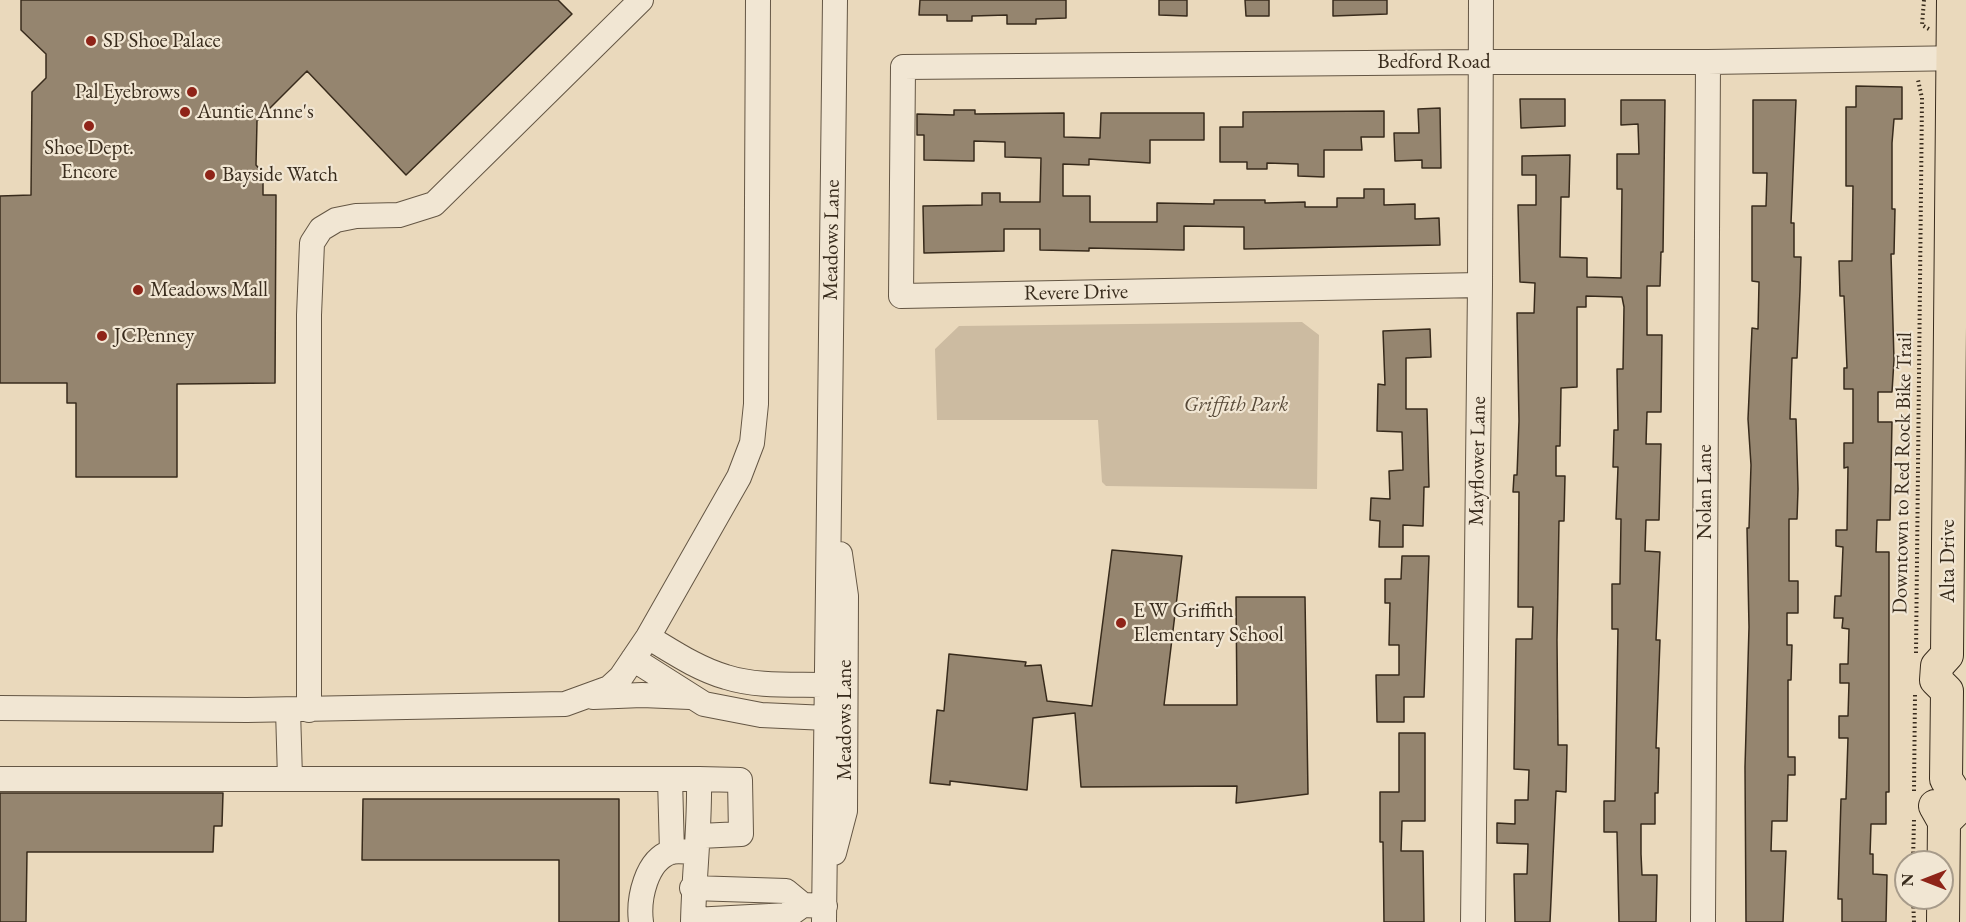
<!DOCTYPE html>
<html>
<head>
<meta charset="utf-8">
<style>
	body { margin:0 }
	#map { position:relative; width:1966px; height:922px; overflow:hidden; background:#ead9bc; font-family:"EB Garamond",serif }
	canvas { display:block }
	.north { position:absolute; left:1894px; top:850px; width:60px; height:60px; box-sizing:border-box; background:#f1e6d3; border:2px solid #a79b8a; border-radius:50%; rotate:270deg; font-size:16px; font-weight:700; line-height:24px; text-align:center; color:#382b1c }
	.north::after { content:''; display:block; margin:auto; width:21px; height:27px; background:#8f2418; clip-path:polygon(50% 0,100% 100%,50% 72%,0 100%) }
</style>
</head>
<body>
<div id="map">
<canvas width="1966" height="922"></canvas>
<div class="north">N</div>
</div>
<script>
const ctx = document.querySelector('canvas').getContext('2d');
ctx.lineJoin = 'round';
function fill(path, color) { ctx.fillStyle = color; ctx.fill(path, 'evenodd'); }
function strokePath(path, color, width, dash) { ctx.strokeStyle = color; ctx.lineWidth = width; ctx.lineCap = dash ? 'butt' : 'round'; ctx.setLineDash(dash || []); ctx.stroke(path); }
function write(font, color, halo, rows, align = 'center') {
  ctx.font = font + ' "EB Garamond",serif'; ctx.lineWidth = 4.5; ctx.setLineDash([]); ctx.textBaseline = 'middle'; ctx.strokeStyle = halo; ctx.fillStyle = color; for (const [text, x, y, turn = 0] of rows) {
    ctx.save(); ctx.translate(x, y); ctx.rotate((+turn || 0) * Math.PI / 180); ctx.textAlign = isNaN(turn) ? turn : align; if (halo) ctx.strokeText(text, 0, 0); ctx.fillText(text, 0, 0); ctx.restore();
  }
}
const green = new Path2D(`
	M1302,322L1319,335L1317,489L1106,486L1102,482L1098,420H937L935,349L959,326Z`);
const building = new Path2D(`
	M21,0H558L572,14L406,175L307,71L257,121L256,165L263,173V195H276L275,383L177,384V477H76V403H67V383H0V196L31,195L32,92L46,78V54L21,30Z
	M920,0H1066V18L1036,19V24H1007V15L972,16V21H947V15H919Z
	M1159,0H1187V16L1159,15Z
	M1245,0H1269V16H1246Z
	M1333,0H1387V14L1333,16Z
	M1856,86L1902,87V119H1894L1892,143V209H1895L1894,254H1891L1894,360L1892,392H1878V422H1892L1890,520H1877L1876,552H1889V792H1886V824H1871L1870,854H1873V874L1887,875L1886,922H1842V899H1838L1841,799H1846L1848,738H1839V716H1848L1849,683H1840V664H1848L1849,629L1842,628L1843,618H1834L1835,596H1841L1843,547L1836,546V530H1847L1848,467L1844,468V443H1853V389H1844V368H1847L1844,296H1840L1839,261H1852L1853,186H1846V107H1856Z
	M1520,99H1565V126L1521,128Z
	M1621,100H1665L1663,252H1661L1660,286H1647V335H1662L1661,412H1647L1646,444H1661L1659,520H1646L1645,551L1660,552L1656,640H1660L1656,748H1659L1658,793H1655V824H1641V854L1642,875H1657L1656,922H1619L1617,832H1604V801H1615L1618,629H1612V584H1620L1621,519H1616L1618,467H1613L1614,430H1618L1617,369H1623L1624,307L1622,297L1586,296V307H1577V387L1561,388L1560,446H1556V476H1565L1564,521H1559L1557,640L1558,745H1567L1566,792L1556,791L1550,922H1515L1514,874H1527L1528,844L1497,843V823L1515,824V800H1528L1529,770L1514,769L1516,639H1532L1533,607H1518L1519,492H1513L1514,475H1517L1519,421L1517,313H1534L1535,283L1520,282L1518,205H1536V175H1522V156L1570,155L1569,197H1561L1560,257L1587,258V277L1621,278L1622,189H1617V154H1639L1638,124L1621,125Z
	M1753,100H1796L1791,223H1794V257H1801L1800,290L1797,358H1792L1790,419H1796L1798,489L1797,519H1789V581H1798V613H1787V645H1792L1791,680H1788V757H1795V775H1788L1787,821H1772L1771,851H1786L1783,922H1746L1745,767L1749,627L1747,528H1749L1751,465L1748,419L1752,328L1758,329L1759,282L1752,281V206H1766L1767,173H1753Z
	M1440,108L1441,168H1422V160L1395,161L1394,133H1419L1418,109Z
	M954,110H975V114L1064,113V137L1100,138L1101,113H1204V140H1150V163L1089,159V165L1063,164V196H1090V222H1157V203L1214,204V200H1265V203L1305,202V207H1337V198H1364V189H1384V205L1415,204V219L1439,218L1440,245L1244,249V227L1184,226V250L1089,248V251L1040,250V229H1004V251L924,253L923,206L982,205V193H1000V202H1040L1041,158L1005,157V142L974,141V161L924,160V135H917V114L954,115Z
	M1384,111V137H1361L1362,150H1324V177L1298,176V164L1267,163V169H1247V162H1220V127H1243V112Z
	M1430,329L1431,357L1406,358V409H1427L1429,487H1424L1423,526L1403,525V547H1379L1380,521L1370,520L1371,498L1390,499L1389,471L1403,470L1402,432L1377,431L1378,384L1385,385L1383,331Z
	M1112,550L1182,556L1164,705H1237L1236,597H1305L1308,794L1236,803L1237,786L1081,787L1075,713L1033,718L1027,790L950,781V785L930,783L937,710L944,711L949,654L1026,662L1025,666L1041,665L1047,701L1092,706Z
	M1402,556H1429L1424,697H1404V722H1377L1376,675H1399V645H1389L1390,603H1385V579H1401Z
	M1399,733H1425V821H1402L1401,851H1423L1424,922H1384L1383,842H1380V792H1399Z
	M0,793H223L222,826H214L213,852H27L26,922H0Z
	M363,799H619V922H559V860H362Z`);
const path = new Path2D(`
	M1924,0L1922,25L1929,29
	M1916,653L1922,98L1918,80
	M1914,791L1915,694
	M1913,862L1914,820
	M1913,898L1914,922`);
const minor = new Path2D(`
	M1480,285L901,296L903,67L1480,62H1708L1966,58
	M648,637C673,652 698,669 726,677C757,687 794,684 827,685
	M633,659L704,704L761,715L827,718
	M593,697L642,695L690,697
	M0,708L247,710L565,704L609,688L621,677L648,637L739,477L752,443L756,404L758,0
	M288,710L290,778
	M309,710V315L312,243L321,229L336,220L356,216L399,215L434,204L641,0
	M0,779H699
	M670,779L672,852
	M834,853L845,811L846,596L840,554
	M692,888L786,891L803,905
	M693,920L789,915L803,905L825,906
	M641,922C638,899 646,860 671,852C678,850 688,852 695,852
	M693,922C694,874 700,827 699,779L740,780L741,834L700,836
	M824,922L835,0
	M1473,922L1480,285L1481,0
	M1703,922L1708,62`);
const major = new Path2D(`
	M1935,806L1944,822L1943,922
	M1944,822L1956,810V795L1946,779L1947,691L1936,680L1937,666L1947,655L1953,0`);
const markers = [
	[91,41,6,"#8f2418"],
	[192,92,6,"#8f2418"],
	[185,112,6,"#8f2418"],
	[89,126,6,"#8f2418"],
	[210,175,6,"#8f2418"],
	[138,290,6,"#8f2418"],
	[102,336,6,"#8f2418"],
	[1121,623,6,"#8f2418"]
];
const poiNames = [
	["SP Shoe Palace",103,41],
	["Pal Eyebrows",180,92,"right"],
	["Auntie Anne's",197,112],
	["Shoe Dept.",89,148,"center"],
	["Encore",89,172,"center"],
	["Bayside Watch",222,175],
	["Meadows Mall",150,290],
	["JCPenney",114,336],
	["E W Griffith",1133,611],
	["Elementary School",1133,635]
];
const streetNames = [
	["Bedford Road",1434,62],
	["Meadows Lane",832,240,-89],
	["Revere Drive",1076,293,-1],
	["Mayflower Lane",1478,461,-89],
	["Downtown to Red Rock Bike Trail",1903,473,-89],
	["Nolan Lane",1705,492,-90],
	["Alta Drive",1948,561,-90],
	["Meadows Lane",845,720,-90]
];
const parkNames = [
	["Griffith Park",1236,405]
];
fill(green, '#ccbba1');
fill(building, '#95856f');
strokePath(building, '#382b1c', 1.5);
strokePath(minor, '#645644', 26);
strokePath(major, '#382b1c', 34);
strokePath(path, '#382b1c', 4, [1.5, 3]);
strokePath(minor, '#f1e6d3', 24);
strokePath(major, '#ead9bc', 32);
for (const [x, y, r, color] of markers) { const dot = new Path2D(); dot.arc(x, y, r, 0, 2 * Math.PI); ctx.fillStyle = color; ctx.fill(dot); strokePath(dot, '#f1e6d3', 2); }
write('21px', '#382b1c', '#f1e6d3', poiNames, 'left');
write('21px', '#382b1c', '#f1e6d3', streetNames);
write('italic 21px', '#564837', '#f1e6d3', parkNames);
</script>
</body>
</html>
